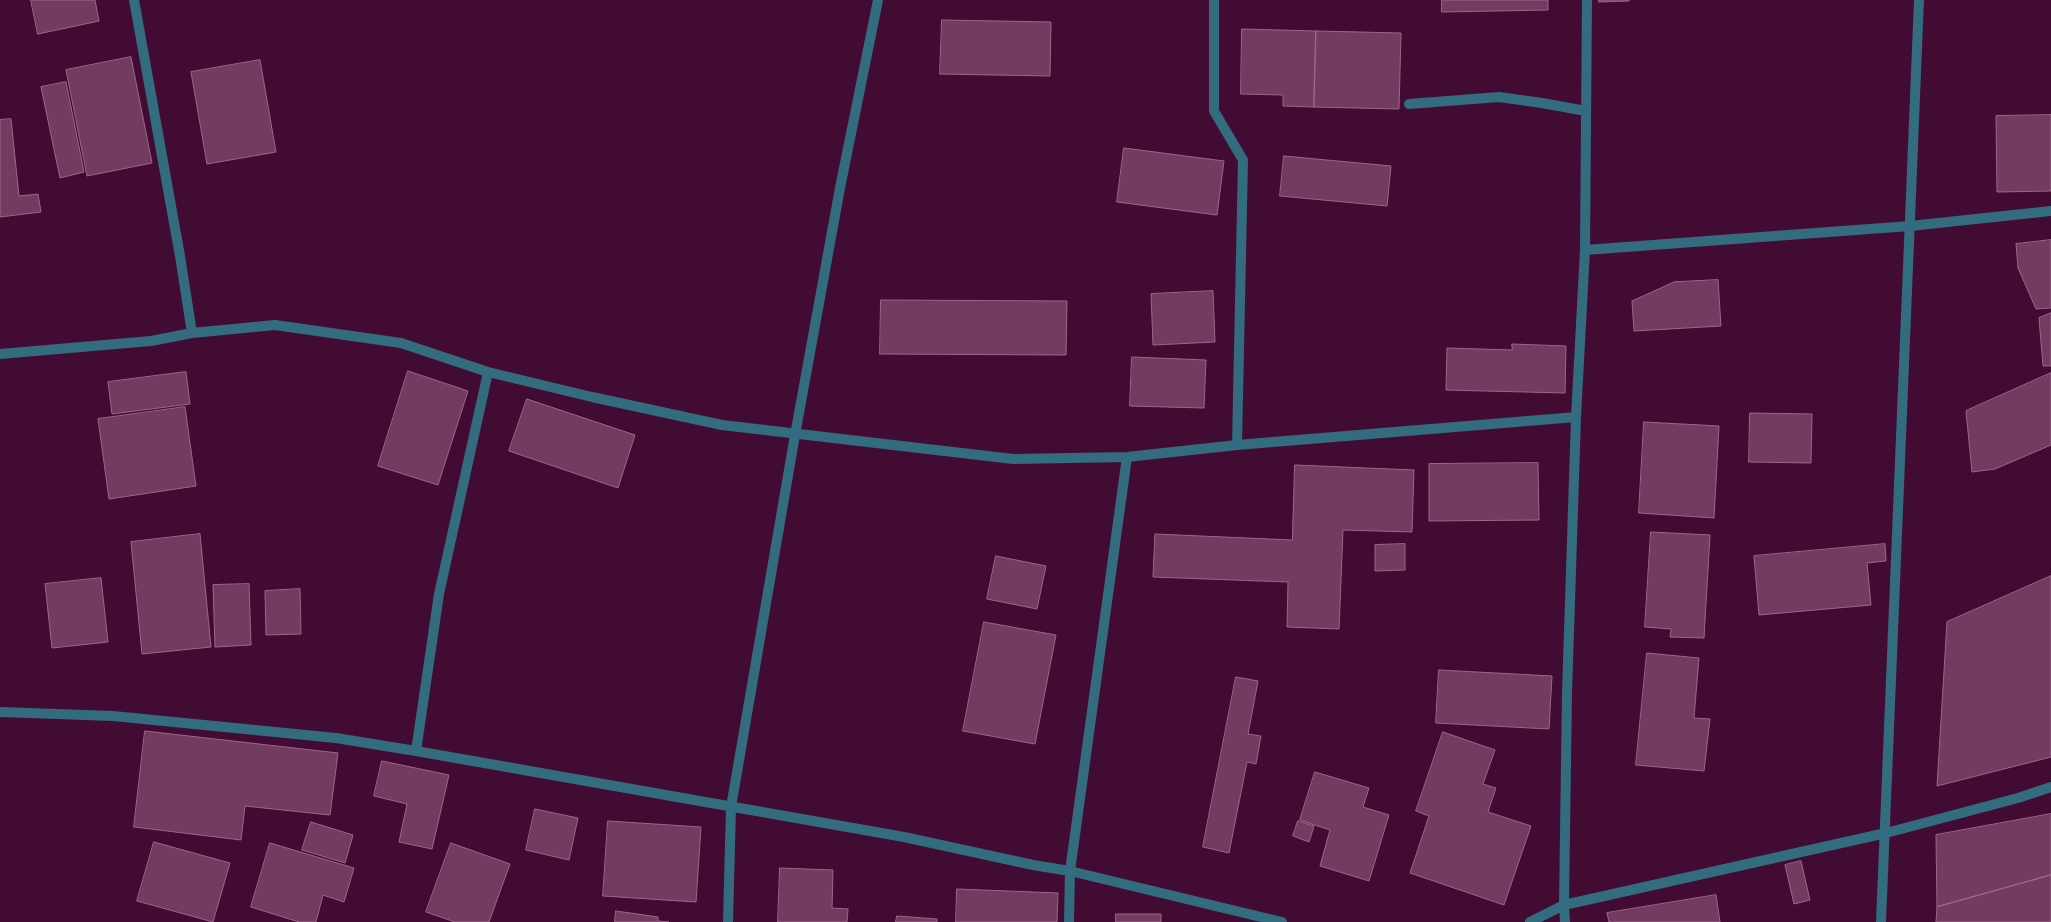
<!DOCTYPE html>
<html>
<head>
<meta charset="utf-8">
<style>
	body { margin:0 }
	canvas { display:block; background:#420b34 }
</style>
</head>
<body>
<canvas width="2051" height="922"></canvas>
<script>
const ctx = document.querySelector('canvas').getContext('2d');
ctx.lineJoin = 'round';
function fill(path, color) { ctx.fillStyle = color; ctx.fill(path, 'evenodd'); }
function strokePath(path, color, width, dash) { ctx.strokeStyle = color; ctx.lineWidth = width; ctx.lineCap = dash ? 'butt' : 'round'; ctx.setLineDash(dash || []); ctx.stroke(path); }
const building = new Path2D(`
	M31,0H95L99,21L38,34Z
	M1442,0H1548V10L1442,12Z
	M1599,0H1629V1L1599,2Z
	M942,20L1051,22L1050,76L940,74Z
	M1242,29L1316,31L1314,107L1283,106V95L1241,94Z
	M1316,31L1401,33L1399,109L1314,107Z
	M131,57L152,163L87,176L66,70Z
	M260,60L276,152L207,164L191,72Z
	M66,82L84,172L60,178L41,87Z
	M2051,115V191L1997,192L1996,116Z
	M11,119L19,196L38,194L41,212L0,217V120Z
	M1124,148L1224,161L1217,215L1117,202Z
	M1284,156L1391,166L1387,206L1280,196Z
	M2051,240V308L2036,309L2018,268L2016,244Z
	M1718,280L1721,326L1634,331L1632,301L1674,282Z
	M1213,291L1215,342L1153,345L1151,294Z
	M881,300L1067,301L1066,355L880,354Z
	M2051,313V366H2043L2039,318Z
	M1512,344L1566,346L1565,393L1446,390L1447,348L1512,350Z
	M1132,357L1206,360L1204,408L1130,406Z
	M408,371L468,391L438,485L378,466Z
	M186,372L190,404L112,414L108,382Z
	M2051,373V445L1995,469L1972,472L1966,411Z
	M527,399L635,435L618,488L509,451Z
	M185,407L196,486L109,499L98,419Z
	M1750,413L1812,414L1811,463L1749,462Z
	M1644,422L1719,426L1714,518L1639,513Z
	M1538,463L1539,520L1429,521V464Z
	M1295,465L1414,470L1412,532L1343,530L1339,629L1287,627L1288,582L1153,577L1155,534L1292,540Z
	M1651,532L1710,535L1704,638L1670,637L1671,629L1645,627Z
	M200,534L211,647L142,654L131,542Z
	M1405,544V570L1375,571V545Z
	M1885,544L1886,561L1867,563L1871,605L1759,615L1754,556Z
	M996,556L1046,566L1037,609L987,599Z
	M2051,576V757L1937,786L1947,622Z
	M101,578L108,642L52,648L45,584Z
	M249,584L251,645L215,647L213,585Z
	M300,589L301,634L266,635L265,591Z
	M984,622L1056,635L1035,744L963,731Z
	M1647,653L1699,658L1694,718L1710,719L1704,771L1636,765Z
	M1439,670L1552,676L1549,729L1436,723Z
	M1236,677L1258,681L1248,734L1261,736L1256,764L1247,762L1229,853L1203,847Z
	M145,731L338,753L330,815L245,806L241,840L134,827Z
	M1443,732L1495,750L1483,784L1496,788L1488,812L1531,826L1504,905L1410,873L1429,816L1416,811Z
	M382,761L449,775L432,849L399,842L407,804L374,796Z
	M1315,772L1369,788L1363,807L1389,815L1369,881L1320,866L1330,830L1300,820Z
	M535,809L578,818L569,860L526,850Z
	M2051,814V875L1937,907L1936,835Z
	M608,821L701,827L696,902L603,896Z
	M1298,821L1314,826L1309,842L1293,836Z
	M311,822L353,835L345,863L302,850Z
	M154,842L230,863L213,922L137,901Z
	M270,843L354,868L344,902L323,895L316,922H299L251,907Z
	M451,843L510,864L489,922H455L426,912Z
	M1801,861L1810,900L1794,904L1785,865Z
	M780,868L833,870L832,908L848,909L847,922H778Z
	M2051,875V922H1936L1937,907Z
	M957,889L1058,893L1057,922H956Z
	M1716,895L1720,922H1609L1607,913Z
	M616,911L658,917V921L669,922H615Z
	M1116,914H1161V922H1116Z
	M897,916L937,919V922H896Z`);
const minor = new Path2D(`
	M134,0L180,256L192,333
	M1214,0V111L1243,160L1237,445
	M1409,104L1499,97L1542,103L1586,111
	M1585,250L1587,0
	M0,354L151,341L192,333L275,325L401,343L488,372L592,397L722,425L1013,459L1127,457L1237,445L1576,417
	M0,712L113,716L336,738L416,751L904,837L1033,865L1070,871L1282,922
	M416,751L439,594L488,372
	M728,922L731,807L795,435L840,188L878,0
	M1069,922L1070,871L1127,457
	M1530,922L1564,905L1886,833L2018,798L2051,787
	M1565,922L1564,905L1567,693L1576,417L1585,250L1910,226L2051,211
	M1881,922L1919,0`);
fill(building, '#713c60');
strokePath(building, '#a1638c', 1);
strokePath(minor, '#326c7e', 10);
</script>
</body>
</html>
